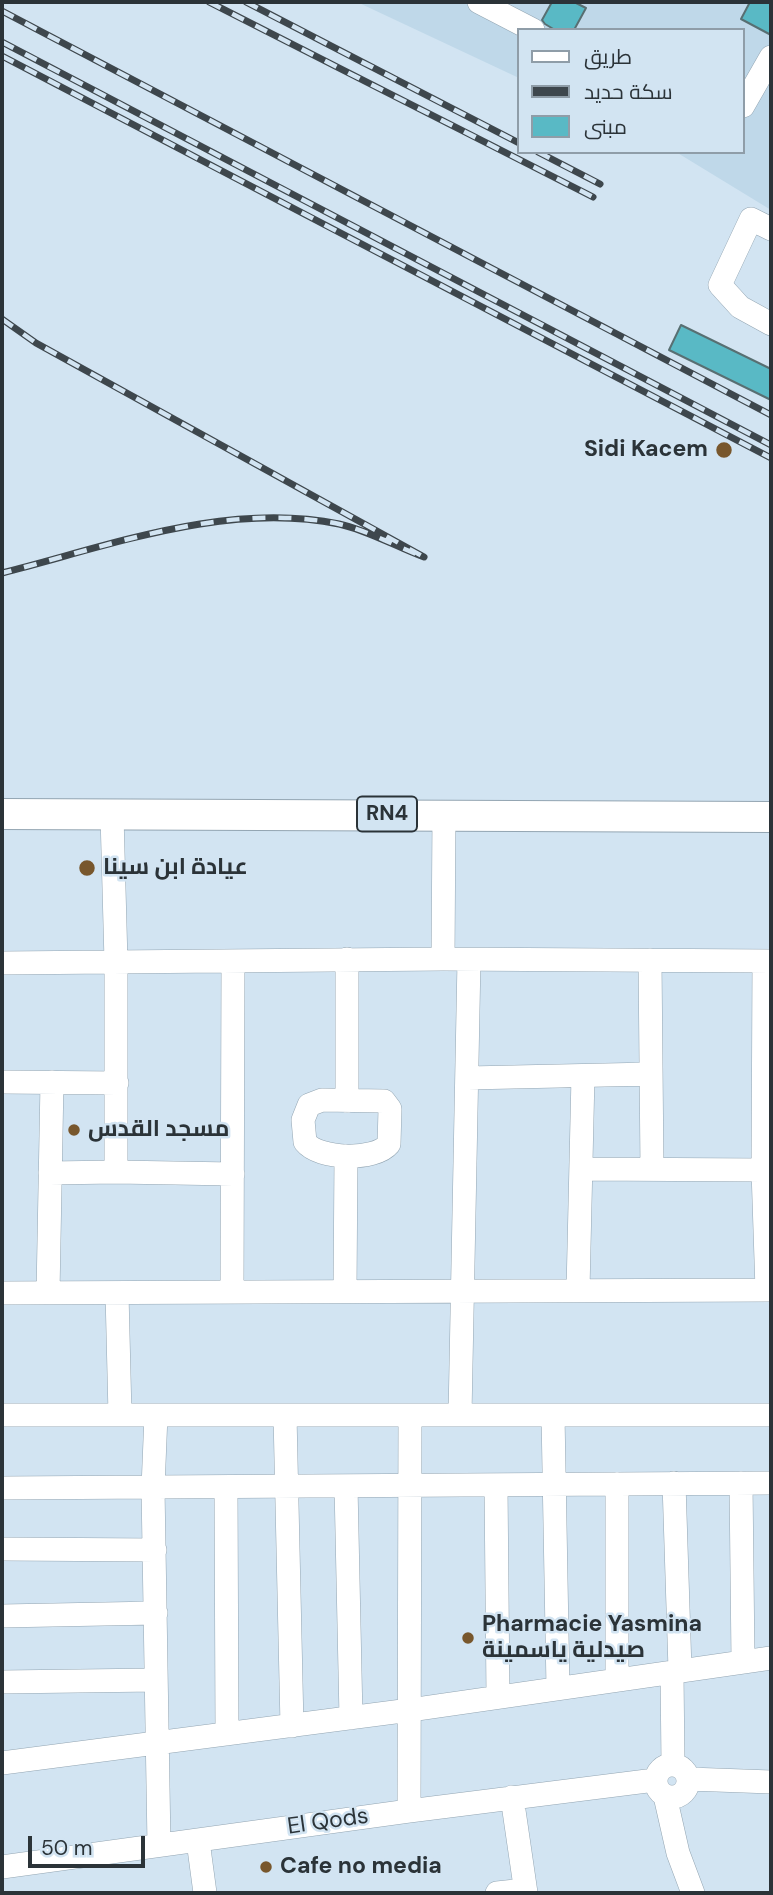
<!DOCTYPE html>
<html>
<head>
<meta charset="utf-8">
<style>
	body { margin:0 }
	#map { position:relative; width:773px; height:1895px; overflow:hidden; background:#d2e4f2; font-family:"DM Sans",Cairo,sans-serif }
	canvas { display:block }
	.frame { position:absolute; inset:0; border:4px solid #2b3338; pointer-events:none }
	.legend { position:absolute; left:517px; top:28px; width:228px; height:126px; box-sizing:border-box; background:#d2e4f2; border:2px solid #8f9da8; margin:0; padding:9px 12px; list-style:none; font-size:21px; color:#2b3338 }
	.legend li { display:flex; align-items:center; gap:14px; height:35px }
	.legend b { width:35px; border:2px solid #8f9da8 }
	.scale { position:absolute; left:28px; top:1836px; width:117px; height:32px; box-sizing:border-box; border:4px solid #2b3338; border-top:0; padding-left:9px; font-size:21px; line-height:24px; white-space:nowrap; color:#2b3338; -webkit-text-stroke:5px #d2e4f2; paint-order:stroke }
</style>
</head>
<body>
<div id="map">
<canvas width="773" height="1895"></canvas>
<div class="frame"></div>
<ul class="legend">
<li><b style="height:9px;background:#fff"></b>طريق</li>
<li><b style="height:9px;background:#3e474d"></b>سكة حديد</li>
<li><b style="height:19px;background:#59b9c5"></b>مبنى</li>
</ul>
<div class="scale">50 m</div>
</div>
<script>
const ctx = document.querySelector('canvas').getContext('2d');
ctx.lineJoin = 'round';
function fill(path, color) { ctx.fillStyle = color; ctx.fill(path, 'evenodd'); }
function strokePath(path, color, width, dash) { ctx.strokeStyle = color; ctx.lineWidth = width; ctx.lineCap = dash ? 'butt' : 'round'; ctx.setLineDash(dash || []); ctx.stroke(path); }
function write(font, color, halo, rows, align = 'center') {
  ctx.font = font + ' "DM Sans",Cairo,sans-serif'; ctx.lineWidth = 5; ctx.setLineDash([]); ctx.textBaseline = 'middle'; ctx.strokeStyle = halo; ctx.fillStyle = color; for (const [text, x, y, turn = 0] of rows) {
    ctx.save(); ctx.translate(x, y); ctx.rotate((+turn || 0) * Math.PI / 180); ctx.textAlign = isNaN(turn) ? turn : align; if (halo) ctx.strokeText(text, 0, 0); ctx.fillText(text, 0, 0); ctx.restore();
  }
}
const built = new Path2D(`
	M357,2H771V210L676,152H743V30H519V78Z`);
const building = new Path2D(`
	M552,2H574L586,8L574,30H555L545,24L542,20Z
	M750,2H771V35L741,19Z
	M681,325L771,369V400L669,350Z`);
const minor = new Path2D(`
	M479,2L533,30
	M743,106L771,57
	M771,229L751,219L720,285L740,307L771,324
	M112,815L116,962V1172L233,1174
	M443,959L444,814
	M650,960L652,1169
	M764,961L763,1170L767,1290
	M2,963L443,959L771,961
	M468,1078L651,1074
	M2,1082L117,1083
	M322,1100L384,1101L390,1109L389,1144C375,1161 319,1160 305,1142L303,1120L309,1105Z
	M347,1101V959
	M581,1169L763,1170
	M50,1173L116,1172
	M578,1290L583,1076
	M232,1291L233,961
	M345,1291L346,1156
	M2,1293L771,1290
	M48,1293L52,1082
	M117,1293L120,1415
	M2,1415H771
	M156,1415L153,1488L159,1845
	M285,1415L292,1726
	M460,1415L469,960
	M553,1415L558,1688
	M674,1483L680,1670
	M741,1483L743,1661
	M496,1485L498,1697
	M346,1486L351,1718
	M226,1487L227,1734
	M2,1488L771,1483
	M2,1549L155,1550
	M2,1616L156,1613
	M672,1672L673,1765
	M617,1680V1484
	M2,1682L156,1680
	M2,1763L410,1710L771,1658
	M656 1781a16 16 0 1 1 32 0a16 16 0 1 1-32 0Z
	M689,1779L771,1782
	M665,1796L678,1853L693,1893
	M512,1797L526,1893
	M409,1811L410,1415
	M198,1841L205,1893
	M2,1867L409,1811L655,1780
	M497,1893L525,1890`);
const major = new Path2D(`
	M2,814L771,817`);
const rail = new Path2D(`
	M209,2L593,197
	M246,2L519,143
	M2,11L771,415
	M2,42L771,445
	M2,56L771,458
	M538,152L600,184
	M2,319L36,343L424,557C397,547 367,530 339,524C227,501 109,546 2,573`);
const markers = [
	[724,450,9,"#78572d"],
	[87,868,9,"#78572d"],
	[74,1130,7,"#78572d"],
	[468,1638,7,"#78572d"],
	[266,1867,7,"#78572d"]
];
const shields = [
	[387,814,60]
];
const shieldNames = [
	["RN4",387,814]
];
const poiNames = [
	["Sidi Kacem",708,450,"right"],
	["عيادة ابن سينا",103,868],
	["مسجد القدس",88,1130],
	["Pharmacie Yasmina",482,1625],
	["صيدلية ياسمينة",482,1651],
	["Cafe no media",280,1867]
];
const streetNames = [
	["El Qods",328,1822,-8]
];
fill(built, '#bfd8e9');
fill(building, '#59b9c5');
strokePath(building, '#586f72', 2);
strokePath(minor, '#93a5b2', 24);
strokePath(major, '#93a5b2', 32);
strokePath(minor, '#fff', 23);
strokePath(major, '#fff', 30);
strokePath(rail, '#3e474d', 7);
strokePath(rail, '#d2e4f2', 4.5, [13]);
for (const [x, y, r, color] of markers) { const dot = new Path2D(); dot.arc(x, y, r, 0, 2 * Math.PI); ctx.fillStyle = color; ctx.fill(dot); strokePath(dot, '#d2e4f2', 2.5); }
for (const [x, y, w] of shields) { const box = new Path2D(); box.roundRect(x - w / 2, y - 17.5, w, 35, 5); ctx.fillStyle = '#d2e4f2'; ctx.fill(box); strokePath(box, '#2b3338', 2); }
write('bold 21px', '#2b3338', null, shieldNames);
write('bold 23px', '#2b3338', '#d2e4f2', poiNames, 'left');
write('23px', '#2b3338', '#d2e4f2', streetNames);
</script>
</body>
</html>
